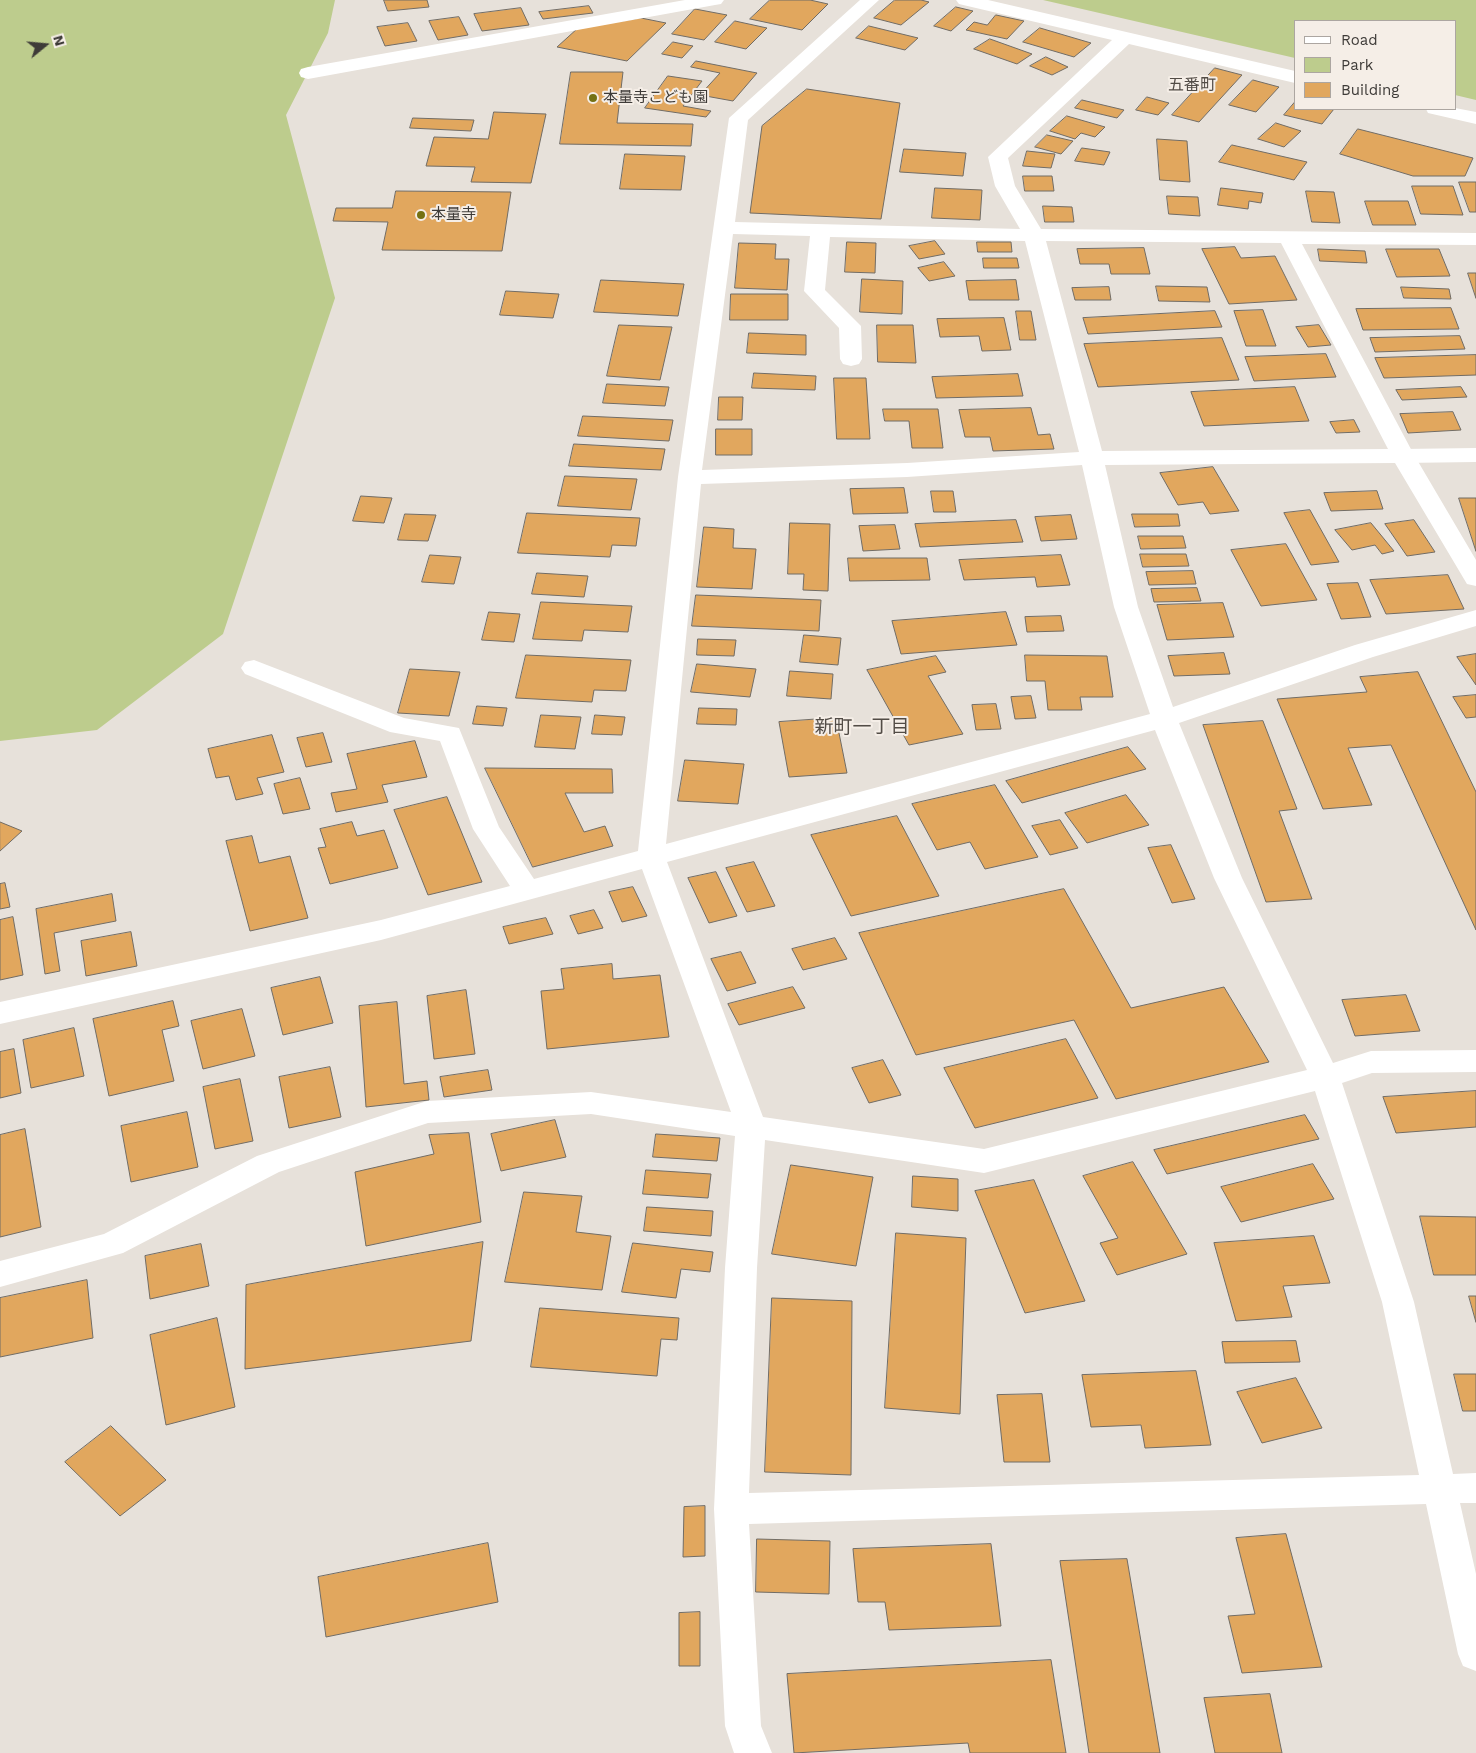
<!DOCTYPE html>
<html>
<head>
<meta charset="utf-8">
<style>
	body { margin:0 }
	#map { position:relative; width:1476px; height:1753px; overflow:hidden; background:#e7e1da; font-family:"Work Sans",sans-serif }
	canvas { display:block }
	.legend { position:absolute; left:1294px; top:20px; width:162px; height:90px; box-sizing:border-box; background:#f5eee7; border:1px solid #aca6a1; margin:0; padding:6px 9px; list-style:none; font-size:15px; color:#3e3b38 }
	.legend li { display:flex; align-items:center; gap:10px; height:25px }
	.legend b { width:25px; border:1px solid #aca6a1 }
	.north { position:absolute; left:20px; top:20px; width:50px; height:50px; -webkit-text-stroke:4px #f5eee7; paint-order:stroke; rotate:73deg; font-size:14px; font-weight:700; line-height:20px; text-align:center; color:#3e3b38 }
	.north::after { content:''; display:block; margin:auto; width:18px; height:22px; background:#3e3b38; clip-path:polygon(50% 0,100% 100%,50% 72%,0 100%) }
</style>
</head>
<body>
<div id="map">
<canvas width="1476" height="1753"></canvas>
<ul class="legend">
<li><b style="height:6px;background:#fff"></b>Road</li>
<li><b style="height:14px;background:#bdcc8d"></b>Park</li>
<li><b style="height:14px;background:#e1a75e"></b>Building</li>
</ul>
<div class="north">N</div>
</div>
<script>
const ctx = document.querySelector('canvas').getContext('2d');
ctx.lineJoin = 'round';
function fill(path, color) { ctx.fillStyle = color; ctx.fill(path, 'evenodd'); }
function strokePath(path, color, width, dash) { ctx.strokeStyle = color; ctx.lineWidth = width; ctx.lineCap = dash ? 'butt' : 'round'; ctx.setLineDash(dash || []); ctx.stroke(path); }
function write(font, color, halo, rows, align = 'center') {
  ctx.font = font + ' "Work Sans","Noto Sans JP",sans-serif'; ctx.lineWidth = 4; ctx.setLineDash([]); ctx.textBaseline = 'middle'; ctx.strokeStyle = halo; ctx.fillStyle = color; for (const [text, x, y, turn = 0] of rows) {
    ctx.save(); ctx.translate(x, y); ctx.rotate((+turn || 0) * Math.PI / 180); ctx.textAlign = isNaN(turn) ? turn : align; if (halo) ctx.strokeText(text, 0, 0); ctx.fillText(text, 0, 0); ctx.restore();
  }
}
const green = new Path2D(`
	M0,0H335L328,33L286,115L335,298L223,634L97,730L0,741Z
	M1043,0H1476V100L1455,95V21H1295V58Z`);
const building = new Path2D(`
	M384,0H427L429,7L388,11Z
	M770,0H810L828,4L802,30L750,19Z
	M895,0H921L929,2L901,25L874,18Z
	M589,6L593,13L543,19L539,12Z
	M956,7L973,11L951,31L934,26Z
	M521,8L529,25L482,31L474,14Z
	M695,9L727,15L704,40L672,34Z
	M996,15L1024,21L1007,39L966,30L974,22L987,25Z
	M459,17L468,35L438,40L429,21Z
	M641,18L666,23L627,61L557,47L578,28Z
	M735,21L767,28L746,49L715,42Z
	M408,23L417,41L385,46L377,27Z
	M869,26L918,38L905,50L856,38Z
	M1040,28L1091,43L1074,57L1023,42Z
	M990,39L1032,54L1017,64L974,49Z
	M673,42L693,46L682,58L662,54Z
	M1046,57L1068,67L1052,75L1030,66Z
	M696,61L757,73L733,101L700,95L720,73L691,67Z
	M1215,68L1242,75L1199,122L1172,115Z
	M571,72H623L617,123L693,124L691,146L560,144Z
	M668,76L702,81L683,106L711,111L706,117L645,108Z
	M1253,80L1279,87L1256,112L1229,105Z
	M807,89L900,103L881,219L750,213L762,126Z
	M1147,97L1169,103L1158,115L1136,110Z
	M1082,100L1124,110L1117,118L1075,108Z
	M1295,102V109H1334L1322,124L1284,115Z
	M494,112L546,114L531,183L471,182L475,167L426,166L434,137L488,139Z
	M1067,116L1105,127L1095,137L1081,133L1075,139L1050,131Z
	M413,118L474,120L471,131L410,128Z
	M1276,123L1301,131L1284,147L1258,139Z
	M1358,129L1473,158L1465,176H1413L1340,154Z
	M1047,135L1073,141L1061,154L1035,147Z
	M1157,139L1187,141L1190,182L1160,180Z
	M1232,145L1307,162L1294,180L1219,162Z
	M1082,148L1110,152L1104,165L1075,161Z
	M904,149L966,153L963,176L900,172Z
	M1027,151L1055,154L1051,168L1023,166Z
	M625,154L685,156L681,190L620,189Z
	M1023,176H1052L1054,191H1025Z
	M1459,182H1476V212H1470Z
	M1412,186H1453L1463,215L1421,214Z
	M935,188L982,190L980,220L932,218Z
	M1221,188L1263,193L1261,203L1249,201L1248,209L1218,205Z
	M396,191L511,192L502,251L382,250L388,222L333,221L336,208H392Z
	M1306,191L1334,192L1340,223L1312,222Z
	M1167,196L1198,197L1200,216L1169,214Z
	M1365,201H1408L1416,225H1373Z
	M1043,206L1072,207L1074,222H1045Z
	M935,241L945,254L919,259L909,246Z
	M847,242L876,243L875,273L845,272Z
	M977,242H1011L1012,252H978Z
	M739,243L776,244L775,259H789L787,290L735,288Z
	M1235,247L1241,258L1275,256L1297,300L1229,304L1202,249Z
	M1144,248L1150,274H1111L1109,264H1080L1077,249Z
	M1318,249L1365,251L1367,263L1320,261Z
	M1386,249H1439L1450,276L1397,277Z
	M983,258H1017L1019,268H984Z
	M944,262L955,276L929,281L918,268Z
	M1468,273H1476V298Z
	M862,279L903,281L902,314L860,312Z
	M601,280L684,284L678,316L594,312Z
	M1016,280L1019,300H969L966,281Z
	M1156,286L1207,287L1210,302L1159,301Z
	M1109,287L1111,300H1075L1072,288Z
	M1401,287L1449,289L1451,299L1404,298Z
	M506,291L559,294L553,318L500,315Z
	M731,294H788V320H730Z
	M1451,308L1459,329L1363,330L1356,309Z
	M1263,310L1276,346H1246L1234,311Z
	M1016,311H1031L1036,340H1020Z
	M1215,311L1222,327L1088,334L1083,318Z
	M1004,318L1011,350L982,351L979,336L940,337L937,319Z
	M619,325L672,327L660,380L607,376Z
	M877,325H913L916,363L878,362Z
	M1319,325L1331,345L1308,347L1296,327Z
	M749,333L806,335V355L747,353Z
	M1460,336L1465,349L1375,352L1370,338Z
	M1222,338L1239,380L1098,387L1084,344Z
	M1326,354L1336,377L1254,381L1245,357Z
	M1476,355V375L1384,378L1375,358Z
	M754,373L816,376L815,390L752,388Z
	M1018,374L1023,396L936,398L932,377Z
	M834,378H866L870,439H837Z
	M607,384L669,387L665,406L603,403Z
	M1295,387L1309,421L1204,426L1191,392Z
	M1461,387L1467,397L1402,400L1396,390Z
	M719,397H743L742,420H718Z
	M1031,408L1038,435L1050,434L1054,449L993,451L990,437H965L959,410Z
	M883,409H938L943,448H912L909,421H885Z
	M1453,412L1461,430L1408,433L1400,414Z
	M583,416L673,420L669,441L578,436Z
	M1354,420L1360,432L1336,433L1330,422Z
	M716,429H752V455H716Z
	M574,444L665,449L661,470L569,466Z
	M1213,467L1239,511L1210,514L1203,502L1178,505L1160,473Z
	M565,476L637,479L631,510L558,506Z
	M904,488L908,513L853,514L850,489Z
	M931,491H953L956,512H934Z
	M1377,491L1383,509L1331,511L1324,493Z
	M361,496L392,498L384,523L353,521Z
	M1459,498H1476V551Z
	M1310,510L1339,562L1311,565L1284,513Z
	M527,513L640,518L636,546L612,545L610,557L518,553Z
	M405,514L436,515L428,541L398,540Z
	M1132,514H1178L1180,526L1135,527Z
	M1071,515L1077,539L1041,541L1035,517Z
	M1016,520L1023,542L920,547L915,524Z
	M1414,520L1435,552L1407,556L1385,524Z
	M790,523L830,524L828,591L803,590L804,574H788Z
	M1371,523L1394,551L1382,554L1375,545L1352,550L1335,530Z
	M895,525L900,549L863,551L859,526Z
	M704,527L734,529L733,548L756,549L752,589L697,587Z
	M1138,536H1183L1186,548L1141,549Z
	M1286,544L1317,600L1261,606L1231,550Z
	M1140,554H1186L1189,566L1143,567Z
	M430,555L461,557L454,584L422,582Z
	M1061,555L1070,585L1037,587L1035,577L964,580L959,560Z
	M848,558H927L930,580L850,581Z
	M1193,571L1196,584L1149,585L1146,572Z
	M537,573L588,576L584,597L532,594Z
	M1448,575L1464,609L1386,614L1370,580Z
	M1358,583L1371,617L1341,619L1327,584Z
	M1197,588L1201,601L1154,602L1151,589Z
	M696,595L821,600L819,631L692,626Z
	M541,602L632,606L628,632L584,630L582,641L533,639Z
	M1223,603L1234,637L1167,640L1157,605Z
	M489,612L520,614L514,642L482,640Z
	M1006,612L1017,645L901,654L892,621Z
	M1061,616L1064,631L1027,632L1025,617Z
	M804,635L841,638L838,665L800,662Z
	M698,639L736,640L734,656L697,655Z
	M1224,653L1230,674L1174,676L1168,656Z
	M1476,654V685L1457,657Z
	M526,655L631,660L626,691L594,690L592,702L516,698Z
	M1025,655L1107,656L1113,697H1080L1082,710H1048L1045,681H1027Z
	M936,656L946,672L928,676L963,734L909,745L867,670Z
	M697,664L756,669L750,697L691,692Z
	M410,669L460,672L449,716L398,713Z
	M790,671L833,674L831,699L787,696Z
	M1418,672L1476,792V930L1391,745L1348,748L1372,805L1323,809L1277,699L1367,692L1360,677Z
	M1476,695V717L1466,718L1453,697Z
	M1031,696L1036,718L1015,719L1011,697Z
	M996,704L1001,729L976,730L972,705Z
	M477,706L507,708L503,726L473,724Z
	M699,708L737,709L736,725L697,724Z
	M541,715L581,717L575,749L535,747Z
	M595,715L625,717L622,735L592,734Z
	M836,718L847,773L789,777L779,722Z
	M1263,721L1297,809L1279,811L1312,899L1266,902L1203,725Z
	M323,733L332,762L306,767L297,738Z
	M272,735L284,772L257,778L263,794L236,800L229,776L216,778L208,749Z
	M415,741L427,777L382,785L388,802L336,812L331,793L357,789L347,754Z
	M1128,747L1146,769L1022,803L1006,781Z
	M685,760L744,764L738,804L678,801Z
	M485,768L612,769L613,793H565L584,832L605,826L613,846L533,867Z
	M300,778L310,809L283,814L274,784Z
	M995,785L1038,857L985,869L970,842L937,850L912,804Z
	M1126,795L1149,825L1087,843L1065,813Z
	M447,797L482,882L428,895L394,810Z
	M897,816L939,896L851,916L811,835Z
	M1060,820L1078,848L1050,855L1032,826Z
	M0,822L22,831L0,851Z
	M352,822L357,836L384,830L398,868L330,884L318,848L326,847L320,829Z
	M252,836L259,863L290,856L308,918L250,931L226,841Z
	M1171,845L1195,899L1172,903L1148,848Z
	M754,862L775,906L747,912L726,868Z
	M716,872L737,916L709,923L688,878Z
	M5,883L10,907L0,909V884Z
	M633,887L647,916L622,922L609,892Z
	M1064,889L1131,1008L1224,987L1269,1062L1116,1099L1074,1020L916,1055L859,933Z
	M112,894L116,921L54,933L60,971L45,974L36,909Z
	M594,910L603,928L578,934L570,916Z
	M13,917L23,975L0,980V920Z
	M546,918L553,934L509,944L503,927Z
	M131,932L137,966L86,976L81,941Z
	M835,938L847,959L803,970L792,949Z
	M741,952L756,983L727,991L711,959Z
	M612,964L613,979L660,975L669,1037L547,1049L541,991L564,989L561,969Z
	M320,977L333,1023L283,1035L271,988Z
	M793,987L805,1008L739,1025L728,1004Z
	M466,990L475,1054L434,1059L427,996Z
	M1406,995L1420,1031L1355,1036L1342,1000Z
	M173,1001L179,1026L162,1030L174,1081L109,1096L93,1019Z
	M397,1002L404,1084L427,1081L429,1100L366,1107L359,1006Z
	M242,1009L255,1056L203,1069L191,1021Z
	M74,1028L84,1076L31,1088L23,1040Z
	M1066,1039L1098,1098L975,1128L944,1068Z
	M14,1049L21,1093L0,1098V1052Z
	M883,1060L901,1095L869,1103L852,1068Z
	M330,1067L341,1117L289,1128L279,1077Z
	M488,1070L492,1090L444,1097L440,1077Z
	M240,1079L253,1141L215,1149L203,1087Z
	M1476,1091V1127L1396,1133L1383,1097Z
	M187,1112L198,1167L131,1182L121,1126Z
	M1305,1115L1319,1139L1167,1174L1154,1150Z
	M555,1120L566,1157L501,1171L491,1134Z
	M25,1129L41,1227L0,1237V1135Z
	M469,1133L481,1222L366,1246L355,1172L434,1154L429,1135Z
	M656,1134L720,1138L717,1161L653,1157Z
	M1133,1162L1187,1254L1117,1275L1100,1243L1118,1238L1083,1176Z
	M1313,1164L1334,1199L1241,1222L1221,1187Z
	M791,1165L873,1177L856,1266L772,1254Z
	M646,1170L711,1174L708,1198L643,1194Z
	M913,1176L958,1179V1211L912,1207Z
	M1034,1180L1085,1301L1025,1313L975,1191Z
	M524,1192L582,1196L576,1232L611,1236L602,1290L505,1282Z
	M647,1207L713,1211L711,1236L644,1231Z
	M1420,1216L1476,1217V1275H1434Z
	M896,1233L966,1238L960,1414L885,1408Z
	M1314,1236L1330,1283L1283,1286L1292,1317L1236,1321L1214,1243Z
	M483,1242L471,1341L245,1369L246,1285Z
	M633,1243L713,1252L710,1272L681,1269L676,1298L622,1292Z
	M201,1244L209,1286L150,1299L145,1256Z
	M87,1280L93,1338L0,1357V1298Z
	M1469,1296H1476V1322Z
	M772,1298L852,1301L851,1475L765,1472Z
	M540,1308L679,1318L677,1340L661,1339L657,1376L531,1367Z
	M217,1318L235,1407L166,1425L150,1335Z
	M1296,1341L1300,1362L1225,1363L1222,1342Z
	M1196,1371L1211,1445L1145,1448L1141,1425L1091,1427L1082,1375Z
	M1454,1374H1476V1411H1463Z
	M1296,1378L1322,1428L1262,1443L1237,1392Z
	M1042,1394L1050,1462H1004L997,1395Z
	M111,1426L166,1480L120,1516L65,1462Z
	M705,1506V1556L683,1557L684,1507Z
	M1286,1534L1322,1667L1242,1673L1228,1616L1255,1614L1236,1538Z
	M757,1539L830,1541L829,1594L756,1592Z
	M488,1543L498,1602L326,1637L318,1577Z
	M991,1544L1001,1626L889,1630L885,1602H858L853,1549Z
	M1127,1559L1160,1753H1089L1060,1561Z
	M700,1612V1666H679V1613Z
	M1051,1660L1066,1753H970L968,1743L794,1753L787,1674Z
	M1270,1694L1282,1753H1215L1204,1698Z`);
const minor = new Path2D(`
	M685,0H724L721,4L715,5L308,79L301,77L299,73L301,69L308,67Z
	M860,0H879L748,120L735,222L1020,229L995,186L988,157L1112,40L959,4L956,0H988L1295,71V83L1129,44L1008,158L1015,186L1041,229L1476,233V245L1302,244L1413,453L1476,560V586L1467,584L1464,579L1395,463L1105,465L1138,607L1173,707L1355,645L1476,610V626L1373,657L1179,723L1242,878L1333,1063L1371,1051L1476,1050V1072L1372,1073L1342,1083L1414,1302L1453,1474L1476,1473V1503H1460L1476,1574V1671L1463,1666L1458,1654L1426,1504L749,1524L761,1726L772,1753H734L725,1726L714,1509L725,1268L735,1136L591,1114L428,1123L279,1172L123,1253L0,1287V1261L104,1234L257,1156L427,1101L591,1092L731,1112L642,869L381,940L0,1024V1002L381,920L510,886L473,829L440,741L390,732L245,674L241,668L245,662L254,660L404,718L459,728L499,827L534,879L638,851L678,477L729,118ZM733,234L810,236L804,291L839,328L840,359L843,364L851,366L859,364L862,359L861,326L825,290L830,237L1025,241L1079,452L907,463L702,470ZM1046,241L1281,243L1388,449L1102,451ZM1082,465L1114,607L1150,714L666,844L701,484L907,477ZM1155,730L1214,878L1307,1070L984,1149L763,1117L667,862ZM1315,1091L1382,1302L1419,1475L749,1493L757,1268L765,1140L984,1173Z
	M1455,108L1476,112V124L1428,113L1426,109Z`);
const tertiary = new Path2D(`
	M1476,448V462L1402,463L1394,461L1391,456L1394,451L1402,449Z`);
const markers = [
	[593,98,5,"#747113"],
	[421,215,5,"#747113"]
];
const farPoinames = [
	["本量寺こども園",603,98],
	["本量寺",431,215]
];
const farNeighbourhoodnames = [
	["五番町",1192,85]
];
const neighbourhoodNames = [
	["新町一丁目",862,727]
];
fill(green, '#bdcc8d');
fill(building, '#e1a75e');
strokePath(building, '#716c65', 1);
fill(minor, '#fff');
fill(tertiary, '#fff');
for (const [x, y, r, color] of markers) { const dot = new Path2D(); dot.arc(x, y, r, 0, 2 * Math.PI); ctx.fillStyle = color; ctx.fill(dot); strokePath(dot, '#f5eee7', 2); }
write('15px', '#3e3b38', '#f5eee7', farPoinames, 'left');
write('16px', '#524c46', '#f5eee7', farNeighbourhoodnames);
write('19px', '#524c46', '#f5eee7', neighbourhoodNames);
</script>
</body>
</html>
